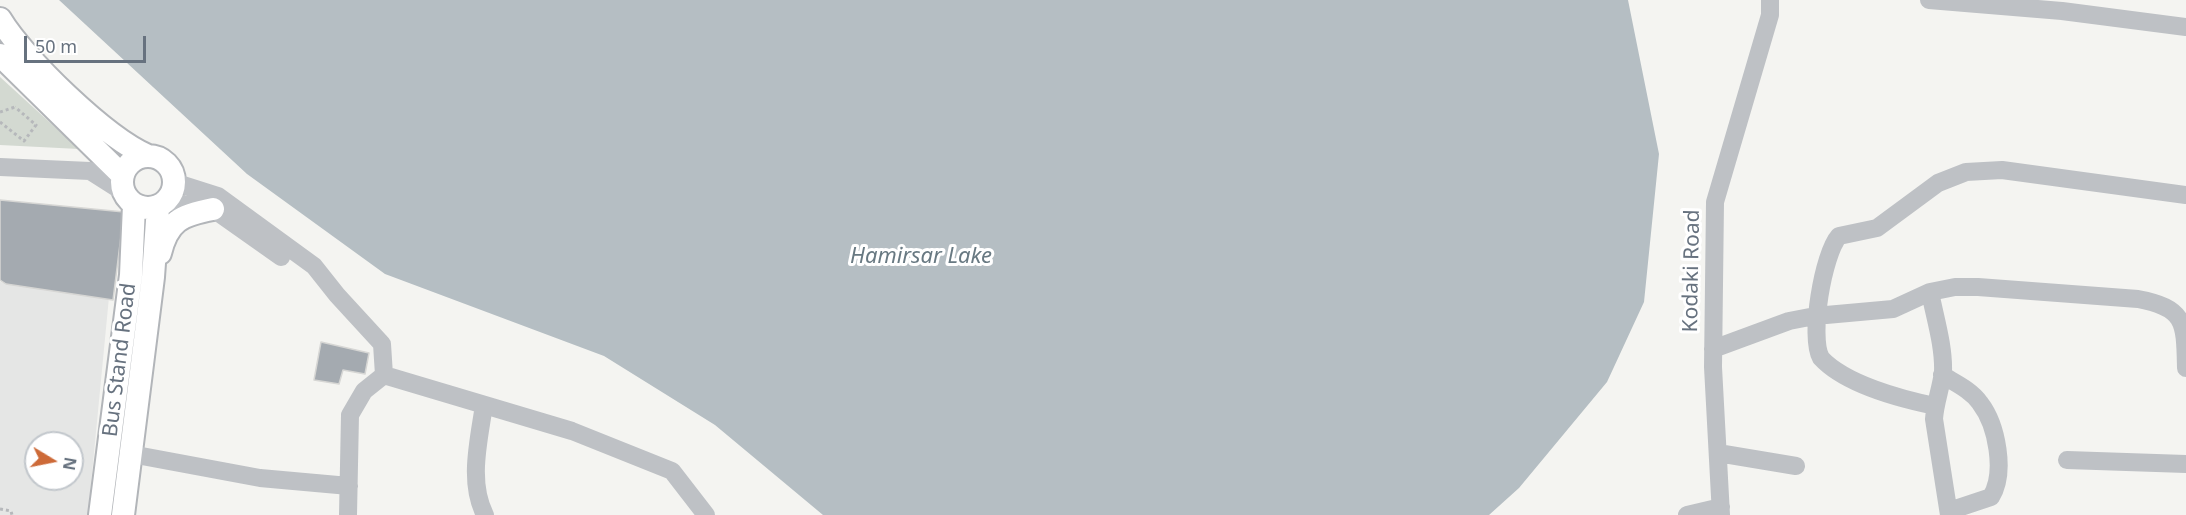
<!DOCTYPE html>
<html>
<head>
<meta charset="utf-8">
<style>
	body { margin:0 }
	#map { position:relative; width:2186px; height:515px; overflow:hidden; background:#f4f4f1; font-family:"Noto Sans",sans-serif }
	canvas { display:block }
	.north { position:absolute; left:24px; top:431px; width:60px; height:60px; box-sizing:border-box; background:#fff; border:2px solid #c2c7cc; border-radius:50%; rotate:100deg; font-size:16px; font-weight:700; line-height:24px; text-align:center; color:#67727f }
	.north::after { content:''; display:block; margin:auto; width:21px; height:27px; background:#cd6a38; clip-path:polygon(50% 0,100% 100%,50% 72%,0 100%) }
	.scale { position:absolute; left:24px; top:36px; width:122px; height:27px; box-sizing:border-box; border:3px solid #67727f; border-top:0; padding-left:8px; font-size:18px; line-height:21px; white-space:nowrap; color:#67727f; -webkit-text-stroke:4px #fff; paint-order:stroke }
</style>
</head>
<body>
<div id="map">
<canvas width="2186" height="515"></canvas>
<div class="north">N</div>
<div class="scale">50 m</div>
</div>
<script>
const ctx = document.querySelector('canvas').getContext('2d');
ctx.lineJoin = 'round';
function fill(path, color) { ctx.fillStyle = color; ctx.fill(path, 'evenodd'); }
function strokePath(path, color, width, dash) { ctx.strokeStyle = color; ctx.lineWidth = width; ctx.lineCap = dash ? 'butt' : 'round'; ctx.setLineDash(dash || []); ctx.stroke(path); }
function write(font, color, halo, rows, align = 'center') {
  ctx.font = font + ' "Noto Sans",sans-serif'; ctx.lineWidth = 6; ctx.setLineDash([]); ctx.textBaseline = 'middle'; ctx.strokeStyle = halo; ctx.fillStyle = color; for (const [text, x, y, turn = 0] of rows) {
    ctx.save(); ctx.translate(x, y); ctx.rotate((+turn || 0) * Math.PI / 180); ctx.textAlign = isNaN(turn) ? turn : align; if (halo) ctx.strokeText(text, 0, 0); ctx.fillText(text, 0, 0); ctx.restore();
  }
}
const built = new Path2D(`
	M0,282L109,297L88,515H0ZM36,443H72V479H36Z`);
const green = new Path2D(`
	M0,77L79,149L0,145Z`);
const water = new Path2D(`
	M59,0H1628L1659,154L1644,302L1607,382L1519,488L1489,515H823L715,425L604,356L385,274L247,174Z`);
const building = new Path2D(`
	M0,200L124,212L113,300L6,284L0,280Z
	M321,342L369,353L365,374L343,370L339,384L314,380Z`);
const path = new Path2D(`
	M0,112L15,107
	M0,122L24,141L36,125L15,107
	M0,509L11,511L12,515`);
const minor = new Path2D(`
	M1929,0L2062,11L2186,27
	M0,167L90,171L123,192
	M174,182L218,196L314,266L337,295L382,344L384,375L572,431L672,471L706,515
	M166,201L213,209L281,257
	M1930,292C1935,318 1944,346 1943,372C1941,388 1935,403 1934,419L1949,515
	M1713,349L1789,321L1815,316L1893,309L1930,292L1955,287H1978L2138,299C2186,308 2185,323 2186,368
	M1942,375C1955,383 1971,390 1980,403C1997,425 2006,473 1991,497L1949,511
	M484,405C479,440 468,482 485,515
	M1935,406C1901,399 1845,384 1821,358C1809,337 1823,254 1839,236L1877,228L1938,183L1966,172L2002,170L2186,195
	M1718,453L1796,466
	M131,454L260,478L349,486
	M2067,460L2186,464
	M348,515L350,415L364,391L384,375
	M1687,515L1721,507
	M1721,515L1713,367L1715,202L1770,15V0`);
const major = new Path2D(`
	M0,19C24,59 106,138 148,156
	M0,55L122,175
	M122 182a26 26 0 1 1 52 0a26 26 0 1 1-52 0Z
	M160,253C168,221 181,215 213,209
	M100,515L131,275L134,205
	M123,515L153,277L158,207`);
const streetNames = [
	["Kodaki Road",1692,271,-89],
	["Bus Stand Road",120,360,-83]
];
const waterNames = [
	["Hamirsar Lake",921,257]
];
fill(built, '#e5e6e5');
fill(green, '#d3d9d1');
fill(water, '#b5bec3');
fill(building, '#a4aab0');
strokePath(building, '#d6d6d4', 1.5);
strokePath(major, '#b2b5b9', 26);
strokePath(path, '#b6b8bb', 3, [3, 3]);
strokePath(minor, '#bec1c5', 18);
strokePath(major, '#fff', 22);
write('21px', '#67727f', '#fff', streetNames);
write('italic 22px', '#687982', '#fff', waterNames);
</script>
</body>
</html>
